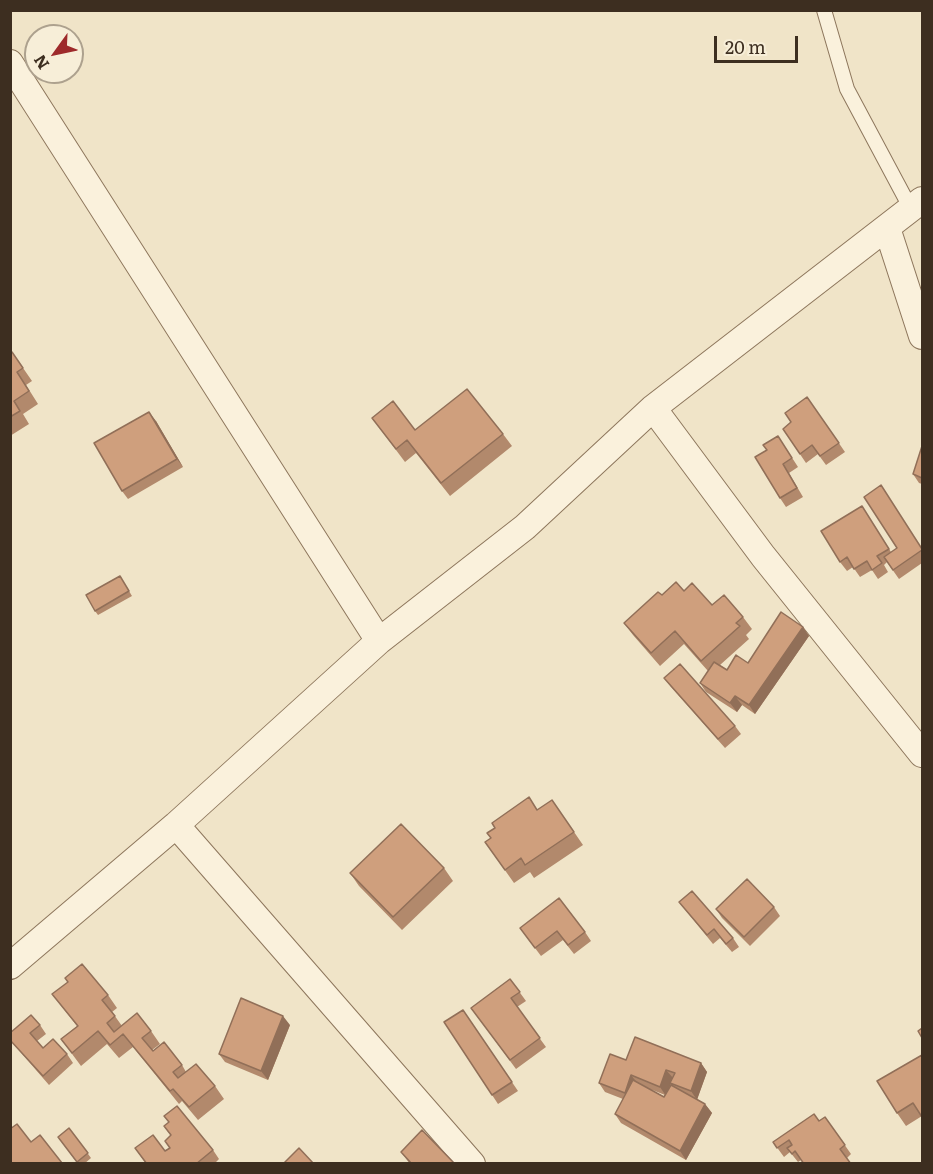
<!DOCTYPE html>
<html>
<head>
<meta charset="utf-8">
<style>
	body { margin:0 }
	#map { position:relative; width:933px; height:1174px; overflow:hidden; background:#f0e4c8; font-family:Literata,serif }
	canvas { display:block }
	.frame { position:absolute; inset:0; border:12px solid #3d2e20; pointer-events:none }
	.north { position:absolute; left:24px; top:24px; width:60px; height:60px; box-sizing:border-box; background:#f7eed8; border:2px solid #ada18e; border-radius:50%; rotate:237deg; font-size:16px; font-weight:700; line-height:24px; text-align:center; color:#3d2e20 }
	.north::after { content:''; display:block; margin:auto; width:21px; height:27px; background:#9e2a2b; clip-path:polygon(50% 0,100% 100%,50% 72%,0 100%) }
	.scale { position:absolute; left:714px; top:36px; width:84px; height:27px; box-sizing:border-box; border:3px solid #3d2e20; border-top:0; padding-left:8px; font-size:18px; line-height:21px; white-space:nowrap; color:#3d2e20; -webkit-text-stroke:4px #f7eed8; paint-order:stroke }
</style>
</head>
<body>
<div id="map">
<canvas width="933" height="1174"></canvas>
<div class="frame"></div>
<div class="north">N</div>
<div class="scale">20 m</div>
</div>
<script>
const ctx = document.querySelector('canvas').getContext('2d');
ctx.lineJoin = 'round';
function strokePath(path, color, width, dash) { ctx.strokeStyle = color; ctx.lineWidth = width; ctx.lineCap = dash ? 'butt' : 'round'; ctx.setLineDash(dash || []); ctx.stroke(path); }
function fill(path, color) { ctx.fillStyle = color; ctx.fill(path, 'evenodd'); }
const lane = new Path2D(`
	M824,10L847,89L911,209`);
const street = new Path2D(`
	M10,63L379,641
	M887,228L922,336
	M653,408L763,556L922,754
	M176,825L472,1164
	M10,966L176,825L379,641L525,527L653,408L922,200`);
const wall = new Path2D(`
	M12,352L32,381L26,385L38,404L23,414L29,424L10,436V353Z
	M807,397L845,452L826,465L818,454L806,463L783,429L791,422Z
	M372,418L415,430L503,434L512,446L450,496L416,453L405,462Z
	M156,421L183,467L128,499L122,491Z
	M778,436L798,467L789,473L803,497L786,507L780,498L767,450Z
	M922,446V484L919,483L913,474Z
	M862,506L891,552L922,548V563L899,579L887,562L884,565L888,572L878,579L872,570L860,577L853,567L847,571L840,562Z
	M120,576L132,596L98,615L95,611Z
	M684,591L712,605L743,617L752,629L746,635L749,639L720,665L727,670L748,663L803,627L809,636L755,714L742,705L737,712L706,692L700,683L708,671L684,644L660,666L633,635L624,623L662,595Z
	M664,678L735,726L741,734L725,748L671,687Z
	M552,800L583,845L534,878L530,872L514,883L485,842L538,810Z
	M444,868L453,881L402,930L359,886L350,873Z
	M679,902L733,938L739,947L732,952L720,938L713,944Z
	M774,907L780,916L750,946L722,918L716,909Z
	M520,928L585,932L591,941L574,954L563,940L541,956Z
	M510,979L526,1001L517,1007L546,1047L516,1069L471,1008Z
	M52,994L108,995L117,1008L112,1012L122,1026L151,1031L160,1044L152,1050L182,1065L186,1072L215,1086L224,1099L198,1120L182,1101L179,1104L133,1047L119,1058L107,1044L81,1066L61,1039L77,1026Z
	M463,1010L518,1091L498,1104L444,1022Z
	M40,1025L46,1034L37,1041L43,1048L67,1054L73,1063L49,1085L10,1040V1033Z
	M290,1025L268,1080L225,1062L219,1054Z
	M922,1055V1116L906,1126L897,1113Z
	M626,1060L701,1063L707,1072L697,1099L705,1104L712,1113L686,1160L621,1123L615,1114L623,1099L605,1092L599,1083ZM650,1089L665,1095L664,1097Z
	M164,1116L213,1150L219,1159L214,1164H146L135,1148L165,1151L170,1148L171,1136L164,1126L169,1123Z
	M825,1117L851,1154L847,1158L801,1160L798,1162L790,1152L784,1157L773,1142L819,1121Z
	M69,1128L91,1158L84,1164H78L58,1137Z
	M401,1152L455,1164H410Z`);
const shadedWall = new Path2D(`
	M149,412L156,421L183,467L177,459Z
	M803,627L809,636L755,714L749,705Z
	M735,696L742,705L737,712L730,703Z
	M283,1016L290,1025L268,1080L261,1071Z
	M701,1063L707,1072L697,1100L691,1091Z
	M666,1070L673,1078L666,1096L660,1087Z
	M631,1075L638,1084L631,1102L625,1093Z
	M705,1104L712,1113L686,1160L680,1151Z`);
const building = new Path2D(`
	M12,352L23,368L17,372L29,391L14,401L20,411L10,417V353Z
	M467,389L503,434L441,483L407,440L396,449L372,418L393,401L415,430Z
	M807,397L839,443L820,456L812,445L800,454L783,429L791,422L785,413Z
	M149,412L177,459L122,491L94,443Z
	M778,436L792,458L783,464L797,488L780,498L755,457L767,450L763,445Z
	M922,446V478L913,474Z
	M881,485L922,549V550L893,570L884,557L897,548L864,497Z
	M862,506L889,549L877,556L882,563L872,570L867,561L854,569L847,557L840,562L821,531Z
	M120,576L129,591L95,611L86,595Z
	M676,582L684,591L692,583L712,605L724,595L743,617L736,623L740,626L701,661L675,631L651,653L624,623L658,592L662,595Z
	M781,612L803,627L749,705L735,696L730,703L700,683L714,662L727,670L736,655L748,663Z
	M680,664L735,726L718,739L664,678Z
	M529,797L537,810L552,800L574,832L525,865L521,858L505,870L485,842L491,838L487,833L495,828L492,823Z
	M401,824L444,868L393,917L350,873Z
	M747,879L774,907L744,937L716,909Z
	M692,891L733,938L726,944L714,929L707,935L679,902Z
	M559,898L585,932L568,945L557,931L535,948L520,928Z
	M82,964L108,995L102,1000L115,1016L107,1023L114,1032L137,1013L151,1031L142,1038L153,1051L164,1042L182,1065L173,1072L178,1078L196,1064L215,1086L189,1107L173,1089L170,1091L123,1034L110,1045L98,1031L72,1053L61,1039L78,1026L52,994L68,982L65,978Z
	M510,979L520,992L511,998L540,1038L510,1060L471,1008Z
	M241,998L283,1016L261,1071L219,1054Z
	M463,1010L512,1082L492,1095L444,1022Z
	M31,1015L40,1025L30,1033L43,1048L53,1039L67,1054L43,1076L10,1040V1033Z
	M922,1028V1038L918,1031Z
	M635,1037L701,1063L691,1091L670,1083L675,1073L666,1070L660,1087L631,1075L625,1093L599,1083L610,1054L626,1060Z
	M922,1055V1117L913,1103L897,1113L877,1081Z
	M633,1080L664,1097L671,1085L705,1104L680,1151L615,1114Z
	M177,1106L213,1150L196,1164H147L135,1148L153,1135L165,1151L170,1148L165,1141L171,1135L164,1126L169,1122L164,1116Z
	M814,1114L819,1121L825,1117L845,1145L840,1149L851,1164H804L795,1151L792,1154L787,1148L792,1145L789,1140L777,1148L773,1142Z
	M17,1124L31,1142L40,1135L62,1163L10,1164V1129Z
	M69,1128L88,1153L77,1162L58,1137Z
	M422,1130L455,1164H412L401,1152Z
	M299,1148L314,1164H283Z`);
strokePath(lane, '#8d765c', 16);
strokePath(street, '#8d765c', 28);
strokePath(lane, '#faf1dc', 14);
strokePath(street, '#faf1dc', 26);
fill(wall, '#b2896c');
fill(shadedWall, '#916f58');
fill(building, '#cf9f7d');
strokePath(building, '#916f58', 1.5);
</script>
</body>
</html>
